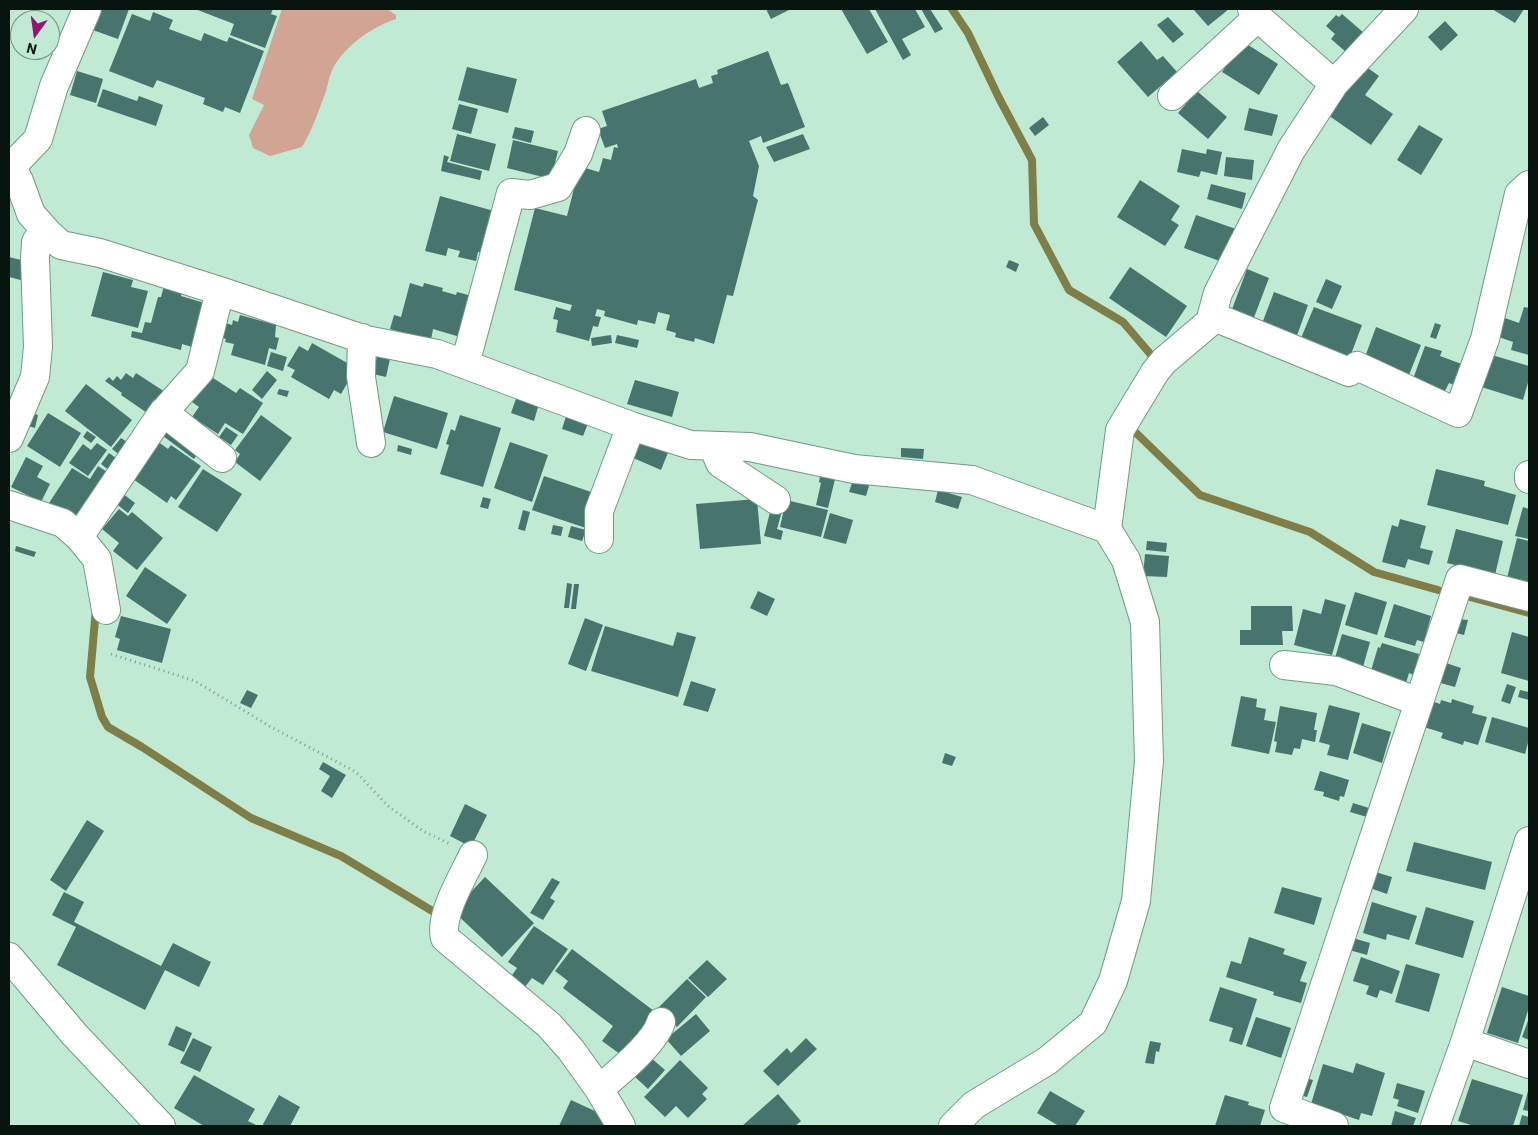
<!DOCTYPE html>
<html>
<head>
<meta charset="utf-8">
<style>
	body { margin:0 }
	#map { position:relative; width:1538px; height:1135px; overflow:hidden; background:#c1ead4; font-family:Roboto,sans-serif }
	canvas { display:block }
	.frame { position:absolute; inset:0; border:10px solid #06140d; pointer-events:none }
	.north { position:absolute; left:10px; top:10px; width:50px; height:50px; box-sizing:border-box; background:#c1ead4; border:1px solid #769484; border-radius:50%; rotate:194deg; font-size:14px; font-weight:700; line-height:20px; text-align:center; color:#06140d }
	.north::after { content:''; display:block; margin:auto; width:18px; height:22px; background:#931671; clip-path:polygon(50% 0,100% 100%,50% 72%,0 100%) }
</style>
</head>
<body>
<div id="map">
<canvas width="1538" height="1135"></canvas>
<div class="frame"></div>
<div class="north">N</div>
</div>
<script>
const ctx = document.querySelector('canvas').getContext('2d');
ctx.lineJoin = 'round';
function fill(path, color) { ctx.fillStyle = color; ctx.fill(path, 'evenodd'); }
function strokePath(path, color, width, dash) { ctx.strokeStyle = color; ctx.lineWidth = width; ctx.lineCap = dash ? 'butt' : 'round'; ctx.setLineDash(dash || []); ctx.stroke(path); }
const green = new Path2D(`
	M282,9H387L396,15V19C372,27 346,45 333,68C329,76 328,85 325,94C318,112 312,131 302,147L270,156L253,148L249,135L264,105L252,99Z`);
const stream = new Path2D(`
	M952,9L968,33L999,98L1032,160L1034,224L1069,290L1123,322L1158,363
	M1133,425L1131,428L1200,495L1310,532L1374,572L1438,590
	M1470,597L1529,613
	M96,608L90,677L102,717L108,727L142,747L251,818L341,856L434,912L440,917`);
const building = new Path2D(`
	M98,9H129L118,39L90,29Z
	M195,9H273L271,14L277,16L265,48L230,35L234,24Z
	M766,9H791L771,19Z
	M841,9H869L888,42L867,54Z
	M875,9H915L925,27L902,39L911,55L903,60Z
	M921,9H930L943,29L935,33Z
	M1193,9H1229L1208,26Z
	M1492,9H1524L1515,23Z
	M153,12L173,20L169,29L201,41L204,33L227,42L229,37L264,51L240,113L225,107L223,112L203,104L205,98L157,80L153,88L109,71L132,14L150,21Z
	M1342,14L1364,33L1347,53L1331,39L1335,34L1326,26L1336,15L1339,17Z
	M1168,17L1184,34L1173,43L1157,25Z
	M1445,21L1458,35L1441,51L1428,37Z
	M1141,41L1157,60L1163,56L1177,72L1148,97L1117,62Z
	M1242,41L1278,64L1259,95L1222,72Z
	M768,51L781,85L788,83L805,127L763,143L761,136L749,141L759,166L753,196L758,200L733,296L727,295L714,344L695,338L694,342L675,337L676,333L666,330L670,315L658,312L655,324L638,320L637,325L604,316L605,311L597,309L595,316L601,317L598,327L593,326L589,341L556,332L558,320L553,319L556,307L570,311L572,305L514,290L535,208L567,216L578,173L583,174L585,168L599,172L603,158L611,160L614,147L618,148L617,144L605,148L598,129L607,126L602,111L696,79L699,88L713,83L711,76L718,74L717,70Z
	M1361,63L1379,76L1365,95L1393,114L1371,145L1325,113Z
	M467,67L517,79L508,113L458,100Z
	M77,71L103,79L96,103L70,95Z
	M103,89L137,101L139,96L163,105L156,126L97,106Z
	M1197,91L1227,117L1208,139L1178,113Z
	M459,104L478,109L471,134L452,129Z
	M1249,108L1278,115L1272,136L1244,130Z
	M1043,117L1049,125L1035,136L1029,128Z
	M1419,125L1443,139L1421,175L1397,160Z
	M515,127L534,131L531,143L512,138Z
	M457,134L496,144L489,171L450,161Z
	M803,134L810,149L774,162L766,147Z
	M513,140L558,151L551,179L507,168Z
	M1182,149L1206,154L1207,149L1222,152L1217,175L1201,171L1199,177L1177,172Z
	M444,155L449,157L447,162L482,171L480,180L441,171Z
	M1226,157L1254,160L1252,180L1224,176Z
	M1140,180L1180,206L1171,220L1179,225L1165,246L1117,217Z
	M1211,184L1246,193L1242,209L1207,199Z
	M440,196L494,211L483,253L478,252L476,261L458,257L460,251L448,248L446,256L425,251Z
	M1196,215L1236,229L1225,263L1184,248Z
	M9,257L29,262L24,281L9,277Z
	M1009,260L1019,264L1016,272L1006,267Z
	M1130,267L1187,306L1166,337L1109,298Z
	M1247,269L1269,278L1253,320L1231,312Z
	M103,272L133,280L131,287L148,291L138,328L91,316Z
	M1326,279L1342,286L1332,309L1316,302Z
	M165,282L183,287L181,296L211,305L199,349L182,344L181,350L131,337L132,331L142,333L145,322L151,323L158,297H161Z
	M410,283L423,287L424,283L443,288L442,291L456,295L457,292L472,296L460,337L433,329L431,340L390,329L394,315L401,317Z
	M1274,292L1308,305L1295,341L1280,336L1283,329L1263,321Z
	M1314,307L1362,325L1350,357L1301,338Z
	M1524,307L1529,308V355L1511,350L1513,342L1496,336L1502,317L1519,323Z
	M240,315L276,325L275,337L279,338L276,350L269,348L265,365L231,355L234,344L225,342L226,339L215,336L220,321L232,325L233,320L238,322Z
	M1435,323L1441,325L1436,339L1430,337Z
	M1376,327L1421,345L1409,375L1365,357Z
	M611,335L612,343L592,346L591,338Z
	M617,335L639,340L637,348L615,343Z
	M312,343L356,368L341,394L334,390L329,399L291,377L295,370L287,366L299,346L308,351Z
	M1425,346L1442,351L1440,356L1467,366L1460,387L1449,383L1445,391L1413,379Z
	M271,352L287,357L283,371L267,366Z
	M1485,353L1529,366V379L1523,400L1475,385Z
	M377,356L390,359L386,377L373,374Z
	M267,371L277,380L262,399L252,390Z
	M126,373L133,378L136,373L165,392L150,415L121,395L122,393L105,381L109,377L113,381L117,376L121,380Z
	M207,374L236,393L240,388L263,403L243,434L225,423L218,434L192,417L199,407L189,400Z
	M635,380L679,392L672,417L627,404Z
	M86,384L132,420L111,447L65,411Z
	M279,389L289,391L287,397L277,394Z
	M518,393L540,400L534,421L511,413Z
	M394,396L448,413L437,449L383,432Z
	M31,413L38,415L35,428L28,426Z
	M48,413L81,433L60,467L27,446Z
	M567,413L589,421L583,436L562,429Z
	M261,415L292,438L260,481L235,462L240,454L235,450Z
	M460,415L501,428L483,487L440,474L449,445L446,444L451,429L455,431Z
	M165,425L200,450L194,459L159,433Z
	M226,427L238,435L231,445L219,437Z
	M87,431L96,437L91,443L83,437Z
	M640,437L669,450L661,470L631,457Z
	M121,438L130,444L121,456L112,449Z
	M157,441L168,449L171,445L201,466L176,500L171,496L167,503L133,479Z
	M510,442L548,455L532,502L494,488Z
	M97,443L107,450L88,476L69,463L83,444L91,450Z
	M398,445L412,449L411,455L397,451Z
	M901,448L924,449L923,459L901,457Z
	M109,453L122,462L114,474L101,464Z
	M26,457L43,466L37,477L50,484L41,502L11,487Z
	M98,466L113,476L77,522L49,503L72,468L90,479Z
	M203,469L242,494L217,532L178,507Z
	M1436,469L1485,481L1484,486L1516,495L1508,525L1427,505Z
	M821,471L836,475L828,508L816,505L821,483L819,482Z
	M855,474L871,479L866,496L849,492Z
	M544,476L600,495L589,529L532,510Z
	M938,490L962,497L958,509L935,502Z
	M122,493L135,503L128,513L115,503Z
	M483,497L491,499L488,509L480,507Z
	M757,499L761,544L700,549L696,504Z
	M786,500L828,510L821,537L780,527Z
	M1523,507L1529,509V539L1515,536Z
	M771,508L782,511L777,529L783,531L781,540L764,536Z
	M119,509L128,516L132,512L163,538L137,570L113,551L119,543L102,529Z
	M523,510L530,512L525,531L518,529Z
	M830,513L853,520L846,544L823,538Z
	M1400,519L1426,526L1420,548L1433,551L1429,565L1408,559L1405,568L1382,562L1392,525L1398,527Z
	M553,525L563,527L561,536L551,534Z
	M571,526L586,530L582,541L568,537Z
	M1456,529L1503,541L1495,575L1447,563Z
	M1517,538L1529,541V588L1506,582Z
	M1147,541L1167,543L1166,552L1146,550Z
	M16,546L36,552L34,557L15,551Z
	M1145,554L1169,556L1167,577L1143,576Z
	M145,567L187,595L167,624L126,596Z
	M567,583L572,584L569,608H564Z
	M574,584H579L576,609H571Z
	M758,591L775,599L767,616L750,608Z
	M1355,592L1387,602L1377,635L1345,625Z
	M1325,599L1346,605L1332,655L1294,645L1303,609L1321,614Z
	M1394,604L1431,616L1424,642L1417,640L1415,646L1384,637Z
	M1251,606H1292L1293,631H1282L1283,645H1240V630H1251Z
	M121,616L171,629L162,663L117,650L120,639L115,637Z
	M585,618L603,625L586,671L568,664Z
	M1459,619L1468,620L1464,635L1456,633Z
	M605,626L673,646L677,632L696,637L678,697L591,671Z
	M1512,632L1529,637V681L1501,673Z
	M1342,634L1370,642L1363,667L1335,658Z
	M1382,643L1419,654L1414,675L1409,673L1406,683L1370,674L1378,647L1380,648Z
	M1443,662L1461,668L1455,687L1437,682Z
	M691,681L716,689L708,712L683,705Z
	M1507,684L1516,687L1510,704L1501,701Z
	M247,690L258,695L251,708L240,703Z
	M1520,690L1529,692V700L1518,697Z
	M1241,696L1257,699L1256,707L1266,709L1264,720L1276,722L1269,754L1231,746Z
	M1452,699L1474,706L1472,713L1487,717L1478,745L1464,741L1463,745L1441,738L1443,733L1421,726L1429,700L1440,704L1441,700L1451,703Z
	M1329,705L1360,713L1348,760L1327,755L1330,745L1319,742Z
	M1280,706L1317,713L1314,730H1317L1315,742L1302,739L1300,749L1294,748L1292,755L1275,752L1277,742L1274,741Z
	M1492,717L1529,728V739L1525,754L1485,742Z
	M1362,723L1391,732L1382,763L1353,753Z
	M945,753L956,757L952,766L942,763Z
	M323,762L346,775L332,798L321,791L330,776L319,769Z
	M1320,771L1349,780L1344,797L1340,796L1339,801L1323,796L1324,792L1314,790Z
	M1353,803L1369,808L1367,817L1350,812Z
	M465,804L487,815L471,847L450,836Z
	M87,820L104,831L66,891L50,880Z
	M1414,842L1492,862L1485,890L1406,871Z
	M1372,871L1392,877L1387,894L1367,887Z
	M485,877L534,923L502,957L453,911Z
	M552,878L560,882L550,898L555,901L543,920L530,913Z
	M1282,887L1322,898L1314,925L1274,913Z
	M64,892L84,902L74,922L161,966L173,943L211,962L199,987L165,970L145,1010L57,965L76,927L52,915Z
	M1372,902L1417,916L1409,940L1387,934L1386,940L1363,933Z
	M1426,907L1474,921L1463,958L1415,944Z
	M534,926L568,949L543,985L532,978L524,988L510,978L517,968L508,962Z
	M1249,937L1285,949L1283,954L1307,962L1300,981L1307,983L1301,1003L1273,995L1274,992L1226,977L1231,961L1241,964Z
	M1353,938L1370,943L1367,955L1349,950Z
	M572,949L658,1014L624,1057L602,1041L613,1026L563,988L568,981L555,971Z
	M1361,957L1400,971L1392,994L1380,990L1377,998L1366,994L1369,986L1353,981Z
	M707,960L727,979L708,997L688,978Z
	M1406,964L1440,974L1429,1012L1395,1002Z
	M687,979L706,997L677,1027L658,1008Z
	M1220,987L1257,999L1242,1045L1229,1041L1233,1028L1209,1021Z
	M1502,987L1529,996V1007L1518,1043L1487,1033Z
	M696,1014L710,1031L681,1056L666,1039Z
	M1256,1017L1291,1028L1281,1058L1246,1046Z
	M1529,1018V1040L1522,1037Z
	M176,1026L192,1033L184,1052L168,1045Z
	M193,1038L212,1047L200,1072L180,1063Z
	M806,1038L817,1049L778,1086L763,1071L787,1048L791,1053Z
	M1150,1041L1161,1043L1159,1052L1156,1051L1154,1064L1145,1063Z
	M650,1057L665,1070L648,1089L634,1076Z
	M680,1060L708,1088L702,1094L707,1099L688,1118L676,1106L665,1117L644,1097Z
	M1356,1063L1385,1073L1372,1116L1361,1113L1359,1120L1311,1104L1323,1064L1353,1073Z
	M194,1075L255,1109L248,1121L258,1126H204L174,1108Z
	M1305,1078L1313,1080L1307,1097L1299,1095Z
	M1472,1079L1523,1095L1513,1126H1474L1458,1121Z
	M1397,1083L1425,1091L1418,1113L1397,1106L1399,1100L1393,1098Z
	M1529,1087V1111L1523,1110Z
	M1050,1091L1085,1111L1075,1126H1059L1037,1113Z
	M778,1094L801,1121L795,1126H742Z
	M279,1095L300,1107L290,1126H262Z
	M1225,1095L1249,1102L1248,1105L1265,1110L1260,1126H1215Z
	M571,1100L610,1118L606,1126H559Z
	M1395,1111L1416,1118L1413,1126H1391Z
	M1522,1115L1529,1117V1126H1519Z`);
const path = new Path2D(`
	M111,654L195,681L271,727L356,772L388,806L423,831L450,844`);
const minor = new Path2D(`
	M1252,9L1254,14L1334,84
	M1172,96L1258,17
	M9,162L19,181L31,214L48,233L61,245L100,253L220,291L366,340L437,354L631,426L691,445L750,447L854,469L972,480L1107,529
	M11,167L38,139L54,86L87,9
	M1212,316L1349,372L1357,366L1458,413L1485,339L1519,194L1529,185
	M362,338L361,377L371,443
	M465,364L511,193L530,195L558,187L578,154L586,131
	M163,412L222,458
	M9,438L35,377L38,347L35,259L36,242L45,230
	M713,446L720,463L776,500
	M1529,475V479
	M9,505L63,523L79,537L97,559L106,610
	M79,537L161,415L200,371L220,291
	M599,539V511L631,426
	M1284,665L1336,671L1419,702
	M473,855C463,877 439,915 445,938L549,1025L571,1050L599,1089
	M9,957L74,1034L161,1126
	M1465,1042L1529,1064
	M621,1126L599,1089C616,1075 655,1043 661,1022
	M953,1126L974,1105L1047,1061L1093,1023L1113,981L1136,901L1149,761L1145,622L1126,560L1107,529L1120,430L1155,372L1164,361L1210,322L1218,293L1291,150L1334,84L1404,9
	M1334,1126L1284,1108L1460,579L1529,597
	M1435,1126L1465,1042L1529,841`);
fill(green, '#d1a493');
strokePath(stream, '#807e48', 8);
fill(building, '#47756d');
strokePath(minor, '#729985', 30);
strokePath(path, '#7e9d8c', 3, [1, 4]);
strokePath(minor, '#fff', 28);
</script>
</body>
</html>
